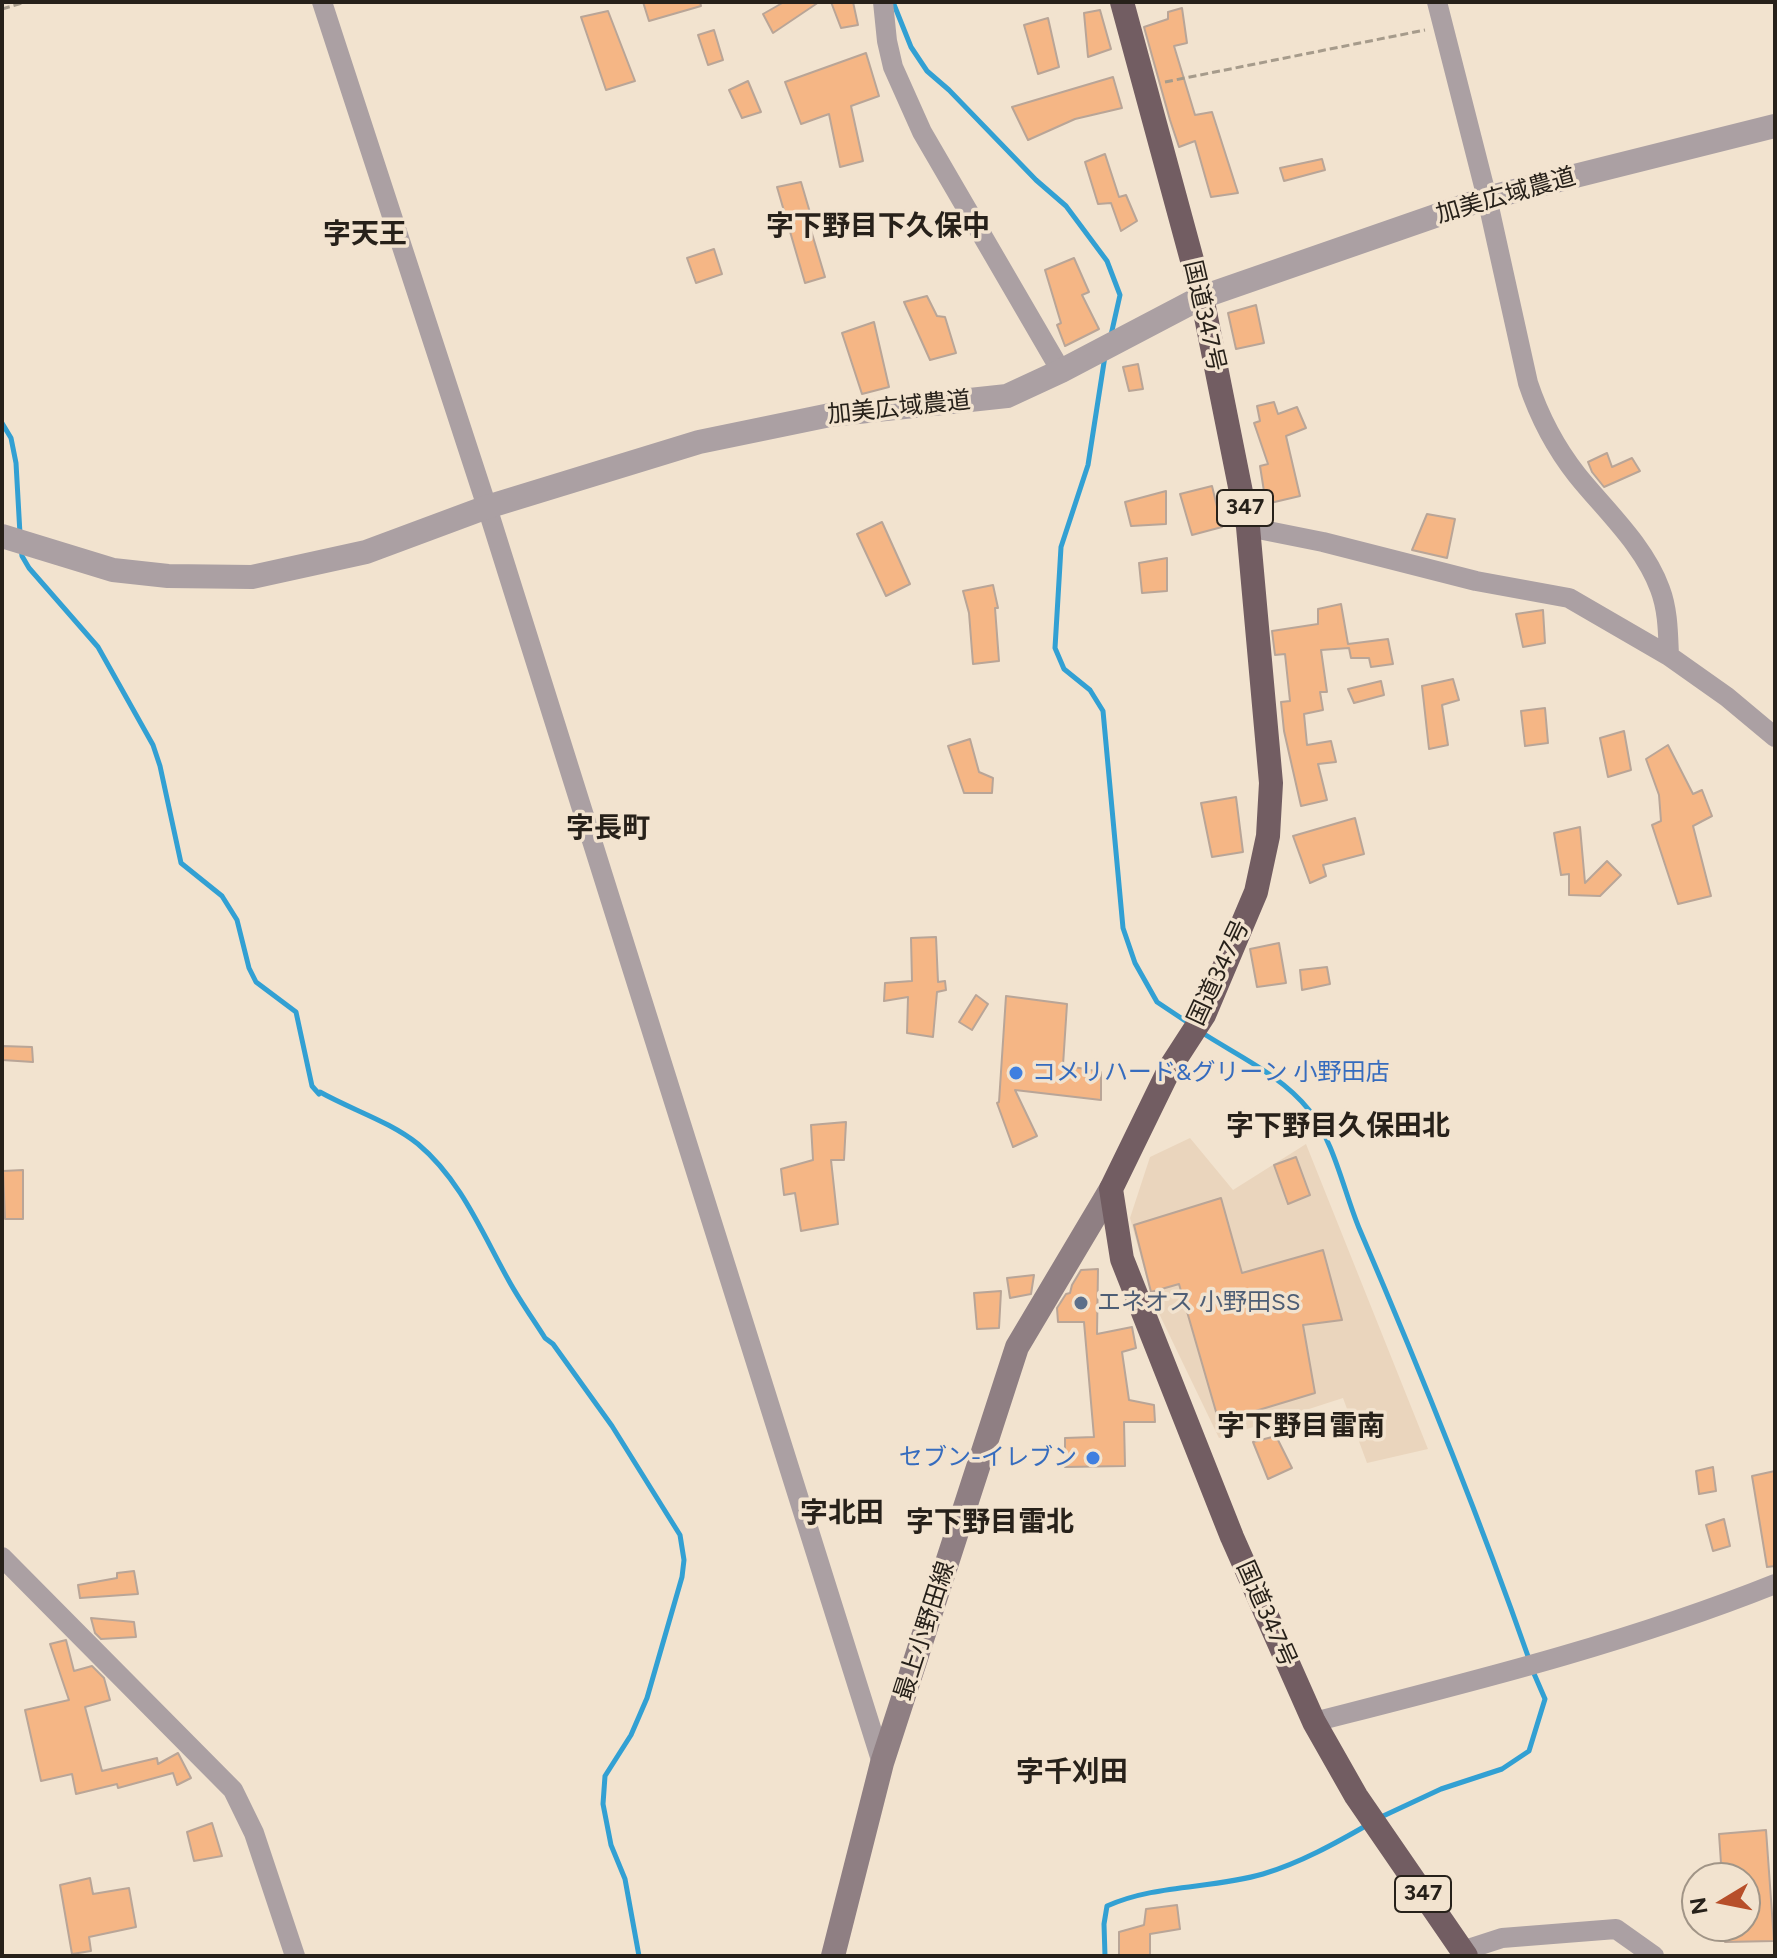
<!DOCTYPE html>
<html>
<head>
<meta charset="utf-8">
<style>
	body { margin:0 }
	#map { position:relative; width:1777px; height:1958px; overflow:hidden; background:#f2e3cf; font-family:Figtree,sans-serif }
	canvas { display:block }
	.frame { position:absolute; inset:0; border:4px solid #27211a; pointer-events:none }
	.north { position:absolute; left:1681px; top:1862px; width:80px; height:80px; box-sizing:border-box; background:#f2e3cf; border:2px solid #a19587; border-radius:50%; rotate:260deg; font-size:22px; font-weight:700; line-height:32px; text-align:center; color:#27211a }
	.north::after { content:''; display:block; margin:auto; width:28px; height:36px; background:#b74f2a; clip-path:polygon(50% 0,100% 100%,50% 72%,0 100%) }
</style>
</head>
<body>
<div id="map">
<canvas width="1777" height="1958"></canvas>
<div class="frame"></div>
<div class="north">N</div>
</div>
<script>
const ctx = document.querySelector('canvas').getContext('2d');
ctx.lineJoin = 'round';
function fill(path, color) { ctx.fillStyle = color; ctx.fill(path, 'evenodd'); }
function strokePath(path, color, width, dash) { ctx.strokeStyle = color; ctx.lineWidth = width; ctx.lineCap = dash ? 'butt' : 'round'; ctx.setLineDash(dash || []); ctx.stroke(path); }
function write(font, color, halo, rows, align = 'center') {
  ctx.font = font + ' Figtree,"Noto Sans JP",sans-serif'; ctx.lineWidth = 7; ctx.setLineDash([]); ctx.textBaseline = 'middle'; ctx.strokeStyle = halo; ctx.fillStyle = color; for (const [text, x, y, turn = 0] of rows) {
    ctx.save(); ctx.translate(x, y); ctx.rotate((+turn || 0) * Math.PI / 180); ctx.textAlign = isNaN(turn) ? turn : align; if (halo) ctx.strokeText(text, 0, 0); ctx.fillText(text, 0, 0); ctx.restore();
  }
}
const built = new Path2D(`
	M1190,1138L1233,1190L1306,1144L1428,1449L1367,1463L1343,1398L1219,1438L1153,1301L1130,1218L1150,1157Z`);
const stream = new Path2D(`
	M893,2L911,47L927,71L949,90L1036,180L1066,206L1107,261L1120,295L1111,335
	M1105,356L1088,465L1061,547L1055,648L1064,669L1090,690L1103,711L1123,928L1135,963L1157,1002L1190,1024
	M2,423L11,438L16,463L20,534
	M21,548L22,556L29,568L98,647L153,745L160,766L181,863L222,896L237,920L249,968L256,982L296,1012L312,1086L319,1094L320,1092C352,1110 389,1121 418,1144C461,1180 482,1233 509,1281C520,1301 533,1319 545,1338L553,1344L612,1426L680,1535L684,1560L682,1577L647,1698L631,1735L605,1776L603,1804L611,1845L625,1879L639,1956
	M1201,1032C1238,1056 1281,1075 1309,1110C1334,1141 1344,1192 1359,1228C1420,1370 1478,1514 1529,1659
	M1381,1817L1441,1789L1502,1769L1529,1751L1545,1699L1532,1669
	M1105,1956L1104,1924L1107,1906C1156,1884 1212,1889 1263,1874C1300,1863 1336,1843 1369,1824`);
const building = new Path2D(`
	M643,2H700L701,6L649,21Z
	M784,2H819L773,33L763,14Z
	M831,2H853L858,25L841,28Z
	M1182,8L1187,43L1174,46L1195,115L1212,112L1238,193L1211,197L1195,141L1179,147L1170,120L1144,27L1168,19V12Z
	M1100,10L1111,49L1088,57L1084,13Z
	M608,11L635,81L606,90L581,17Z
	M1048,18L1059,67L1038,74L1024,25Z
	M714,30L723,60L708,65L698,35Z
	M866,53L879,96L851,106L863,161L840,167L829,114L801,124L785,82Z
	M1113,77L1122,108L1075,119L1028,140L1012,107Z
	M748,81L761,112L742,118L729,90Z
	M1105,154L1119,197L1126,195L1137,221L1121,231L1111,203L1098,204L1085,162Z
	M1322,159L1325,170L1284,181L1280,168Z
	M801,182L811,216L807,217L825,277L805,283L777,187Z
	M714,249L722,274L696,283L687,258Z
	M1074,258L1089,292L1082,295L1099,329L1065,346L1057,325L1061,323L1045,270Z
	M927,296L937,316L945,317L956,353L930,360L904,302Z
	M1256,305L1264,343L1236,349L1228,313Z
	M874,322L889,387L862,394L842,333Z
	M1138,364L1143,389L1129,391L1123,367Z
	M1274,402L1278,414L1297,407L1306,428L1286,436L1300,496L1266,504L1260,466L1268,464L1254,423L1260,421L1257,406Z
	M1607,453L1612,467L1632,458L1640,471L1604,487L1592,472L1588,462Z
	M1212,486L1222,527L1192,535L1180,494Z
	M1166,491V524L1131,526L1125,502Z
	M1427,514L1455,519L1447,558L1412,550Z
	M882,522L910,584L886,596L857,534Z
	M1167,558V591L1142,593L1139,563Z
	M993,585L998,608H995L999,661L973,664L969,613L963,591Z
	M1341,604L1348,644L1388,639L1393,664L1371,667L1369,658H1351L1349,648L1321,650L1327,692H1320L1323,710L1304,714L1307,745L1331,741L1336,762L1318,764L1327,800L1301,806L1284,731L1281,702L1290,701L1285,654L1275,655L1272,631L1318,624V609Z
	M1543,610L1545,643L1523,647L1516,614Z
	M1453,679L1459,700L1442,705L1448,745L1429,749L1422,686Z
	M1381,681L1384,695L1354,703L1348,689Z
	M1545,708L1548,743L1525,746L1521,711Z
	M1624,731L1631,770L1608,777L1600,738Z
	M970,739L979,772L993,778L992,793H964L948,746Z
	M1668,745L1693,794L1702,790L1712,816L1693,826L1711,896L1678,904L1652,825L1661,821L1659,795L1646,759Z
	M1236,797L1243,852L1212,857L1201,803Z
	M1355,818L1364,854L1323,865L1326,876L1310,883L1293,836Z
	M1580,827L1585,883L1607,861L1621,875L1600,896L1569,895V874L1561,875L1554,833Z
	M936,937L938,982L945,981L946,990L937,992L933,1037L907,1033L908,997L884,1001L885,983L912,981L911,938Z
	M1279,943L1286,983L1257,987L1250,949Z
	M1327,967L1330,984L1302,990L1300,970Z
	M976,995L988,1004L972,1030L959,1022Z
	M1006,996L1067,1004L1063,1065L1101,1072V1100L1015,1090L1037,1136L1013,1147L997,1103L999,1102Z
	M2,1046L32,1047L33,1062L2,1060Z
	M846,1122L844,1160H831L838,1224L801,1231L795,1193L784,1195L781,1169L813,1160L811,1125Z
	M1296,1157L1310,1195L1288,1204L1274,1165Z
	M23,1170V1219H5L3,1171Z
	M1221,1198L1242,1273L1323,1250L1342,1320L1303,1325L1315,1393L1219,1422L1179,1284L1151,1292L1134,1225Z
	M1098,1269L1097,1334L1132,1327L1136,1348L1122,1352L1129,1400L1154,1405L1155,1422H1124L1125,1466L1065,1467V1438L1094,1437L1084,1322H1058L1057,1308L1066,1294L1070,1293L1072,1285L1081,1270Z
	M1034,1275L1031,1294L1010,1298L1007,1278Z
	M1001,1291L999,1328L977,1329L974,1293Z
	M1276,1436L1292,1468L1268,1479L1253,1442Z
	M1713,1467L1716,1491L1699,1494L1696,1471Z
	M1775,1471V1566L1767,1567L1752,1476Z
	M1724,1519L1730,1546L1713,1551L1706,1525Z
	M134,1571L138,1594L80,1598L78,1585L117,1578V1573Z
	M91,1618L134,1622L136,1637L101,1639L95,1633Z
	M66,1640L74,1671L92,1666L104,1678L110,1700L85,1707L102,1771L157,1758L158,1764L178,1753L191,1778L177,1785L173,1773L118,1788L117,1784L76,1794L72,1774L41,1781L25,1710L69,1700L50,1644Z
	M212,1823L222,1856L194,1861L187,1832Z
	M1766,1830L1774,1941L1725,1942L1724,1926H1745V1878H1722L1719,1834Z
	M90,1878L93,1894L129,1888L136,1927L89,1937L91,1951L72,1954L60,1885Z
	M1177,1905L1180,1929L1150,1934V1956H1119V1932L1144,1925L1146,1909Z`);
const path = new Path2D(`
	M2,9L26,2
	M1165,82L1425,30`);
const minor = new Path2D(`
	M322,2L487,507L882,1763
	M883,2L887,41L893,67L922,132L1061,371
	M1437,2L1487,198L1528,383C1539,416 1555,447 1577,475C1605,510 1644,545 1660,589C1668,610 1668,633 1669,656
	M1248,527L1323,542L1476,581L1569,598L1669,656L1727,697L1775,737
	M2,1557L233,1790L254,1833L295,1956
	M1314,1722C1470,1682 1625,1644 1775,1584
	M1462,1951L1502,1938L1616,1929L1654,1956`);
const tertiary = new Path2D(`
	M2,536L113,570L168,576L252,577L366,552L487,507L699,442L830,415L1007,396L1061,371L1202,297L1487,198L1775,126`);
const secondary = new Path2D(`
	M833,1956L882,1763L1017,1347L1111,1189`);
const trunk = new Path2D(`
	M1122,2L1202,297L1248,527L1271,783L1268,836L1256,892L1204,1015L1171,1066L1111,1189L1122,1259L1232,1537L1314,1722L1356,1796L1466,1956`);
const markers = [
	[1016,1073,8,"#3f7fe0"],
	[1081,1303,8,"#5c6f8a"],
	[1093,1458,8,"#3f7fe0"]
];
const shields = [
	[1245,508,56],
	[1423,1894,56]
];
const shieldNames = [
	["347",1245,508],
	["347",1423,1894]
];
const streetNames = [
	["加美広域農道",1506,196,-16],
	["国道347号",1204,316,77],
	["加美広域農道",899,408,-6],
	["国道347号",1219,973,-65],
	["国道347号",1266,1614,66],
	["最上小野田線",925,1631,-72]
];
const shopNames = [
	["コメリハード&グリーン 小野田店",1032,1073],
	["セブン-イレブン",1077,1458,"right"]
];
const serviceNames = [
	["エネオス 小野田SS",1097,1303]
];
const quarterNames = [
	["字下野目下久保中",878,227],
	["字天王",365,235],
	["字長町",608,829],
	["字下野目久保田北",1338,1127],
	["字下野目雷南",1301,1427],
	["字北田",842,1514],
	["字下野目雷北",990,1523],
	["字千刈田",1072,1773]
];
fill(built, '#ead5bd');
strokePath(stream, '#32a0d3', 5);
fill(building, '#f5b685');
strokePath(building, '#b9a597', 2);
strokePath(path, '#a69b8b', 3, [8, 4]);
strokePath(minor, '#aba0a3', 20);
strokePath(tertiary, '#aba0a3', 24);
strokePath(secondary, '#8f7f83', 24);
strokePath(trunk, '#725d62', 24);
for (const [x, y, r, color] of markers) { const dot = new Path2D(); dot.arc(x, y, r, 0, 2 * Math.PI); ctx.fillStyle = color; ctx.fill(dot); strokePath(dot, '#f2e3cf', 3); }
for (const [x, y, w] of shields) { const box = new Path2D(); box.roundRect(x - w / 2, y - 18, w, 36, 6); ctx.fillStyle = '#f2e3cf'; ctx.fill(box); strokePath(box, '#27211a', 2); }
write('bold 22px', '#27211a', null, shieldNames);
write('24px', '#27211a', '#f2e3cf', streetNames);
write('24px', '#366cbe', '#f2e3cf', shopNames, 'left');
write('24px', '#4e5e75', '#f2e3cf', serviceNames, 'left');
write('bold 28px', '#27211a', '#f2e3cf', quarterNames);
</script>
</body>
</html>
